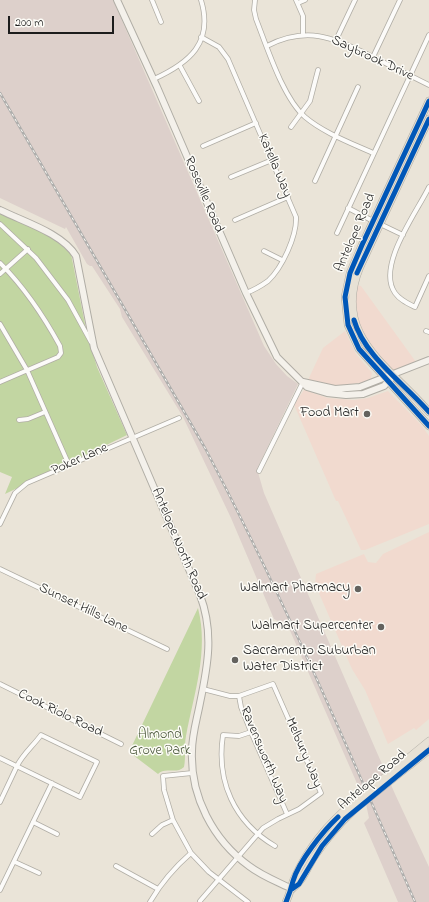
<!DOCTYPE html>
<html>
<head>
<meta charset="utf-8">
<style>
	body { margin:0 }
	#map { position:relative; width:429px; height:902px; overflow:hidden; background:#eae4d8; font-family:"Indie Flower",sans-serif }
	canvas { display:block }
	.scale { position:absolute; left:8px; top:16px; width:106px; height:18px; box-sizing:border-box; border:2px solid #1c1c1c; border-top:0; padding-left:5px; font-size:12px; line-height:14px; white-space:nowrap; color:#1c1c1c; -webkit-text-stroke:3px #fdfcf7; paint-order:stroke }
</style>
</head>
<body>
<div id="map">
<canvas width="429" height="902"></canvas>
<div class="scale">200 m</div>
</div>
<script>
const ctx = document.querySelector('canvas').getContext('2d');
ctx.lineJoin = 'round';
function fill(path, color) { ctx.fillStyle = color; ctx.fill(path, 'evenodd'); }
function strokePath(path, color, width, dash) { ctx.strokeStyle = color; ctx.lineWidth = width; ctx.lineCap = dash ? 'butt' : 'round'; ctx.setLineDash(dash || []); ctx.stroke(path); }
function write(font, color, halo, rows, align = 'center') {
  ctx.font = font + ' "Indie Flower",sans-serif'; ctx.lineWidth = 3; ctx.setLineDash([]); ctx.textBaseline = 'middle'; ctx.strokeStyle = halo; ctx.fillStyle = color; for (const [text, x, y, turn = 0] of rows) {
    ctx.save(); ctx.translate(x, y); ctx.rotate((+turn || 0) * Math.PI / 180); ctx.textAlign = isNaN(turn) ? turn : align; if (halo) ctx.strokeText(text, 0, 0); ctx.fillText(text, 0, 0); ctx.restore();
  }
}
const built = new Path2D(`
	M355,285L361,286L416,362L393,372L371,348L357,325Z
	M345,331L356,354L372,373L370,381L347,385L324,386L308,380L323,348Z
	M304,390L328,398L354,400L368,398L388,391L422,426L429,436V524L365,550H361L338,501H336L295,407L294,404Z
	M429,532V719L416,730L414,728L388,744L365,690L352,669L315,584L316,574L364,554L368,562L376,563L383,554Z`);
const industrial = new Path2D(`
	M0,0H113L264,346L276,364L287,376L298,384L257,469L264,493L395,794L429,867V902H398L364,823L369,818L366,804L288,626L274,619L231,518L183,417L122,317L120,309L92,266H90L87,264L66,227L65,229L0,198Z`);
const green = new Path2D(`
	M0,212L36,229L58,242L71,254L87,334L97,367L127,435L5,494L12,477L0,472Z
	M198,608C209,652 194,693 186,736C184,746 186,757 184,767C176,775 165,766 158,774L129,752Z`);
const street = new Path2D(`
	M152,0L161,22
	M255,0L254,10L256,19C267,47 283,98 305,117C324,133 351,143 373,153
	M296,0L303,16V35
	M298,3L305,0
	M201,37L219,47L228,59L296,217C297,236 282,268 268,281C261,286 254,290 246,293
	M336,40L355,0
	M267,46C306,26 333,37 369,55C389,65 409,75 429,85
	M373,57L400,0
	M180,66L199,101
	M154,79C189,63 214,43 201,0
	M291,127L310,101L318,70
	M203,146L256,123
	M231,177L272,160
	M315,181L358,87
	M429,187C417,212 376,266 395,293C400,300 407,303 415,307L429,276
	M348,208L373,221
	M235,220L288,197
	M0,224L36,258L68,300L91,342
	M380,224L403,235
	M337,233L429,35
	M264,251L282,260
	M0,263C25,288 43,315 60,346L61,353L58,357L0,382
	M0,274L28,249
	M0,324L27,370L69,465
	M426,331L429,332
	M19,420L28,419L45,412
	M259,471L303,382
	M0,524L15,493L27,483L179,418
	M0,569L167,649
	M0,684L121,744
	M239,696L241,707L251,732L287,814
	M251,732L239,736L223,735C216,781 234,822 275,846
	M0,758C27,771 53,784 80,797L97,762L41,735C33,746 23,754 17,766L0,802
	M192,773L163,776L164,790L173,820L191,853L209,872L248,902
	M33,822L57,834
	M152,834L162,825L173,820
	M15,862L39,873
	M116,866L158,889
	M0,890L52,783
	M200,901L263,828L278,819L299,809L321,793L273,684L239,696H230L203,689
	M150,902C161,883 175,867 191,853`);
const secondary = new Path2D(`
	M117,0L157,87L246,293L277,357L307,387L327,393L346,395L363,394L384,386L394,375
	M0,210C24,222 62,233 76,256L94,348L200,595C214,632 208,665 200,703C197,719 192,735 192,751C190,796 213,840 249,866C262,876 278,882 292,889
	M303,382L335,389L360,387L429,360`);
const primary = new Path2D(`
	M429,101L362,245L350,273L345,297L348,325L359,349L429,426
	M429,119L360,267C331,336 390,366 429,412
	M407,759L429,741
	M410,765L429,750
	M292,889C303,881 307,868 314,857C326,839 339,824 354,810
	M286,902C290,894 291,886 294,879C307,850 327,824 352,804`);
const rail = new Path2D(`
	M0,93L205,448C283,596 348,749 415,902`);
const primaryBridge = new Path2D(`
	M352,804L407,759
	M354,810L410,765`);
const cycleway = new Path2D(`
	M429,101L362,245L350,273L345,297L348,325L359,349L429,426
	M357,273L429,119
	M354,320C364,356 406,385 429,412
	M292,889L299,884L322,846L345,819L429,750
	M286,902C289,895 291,889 293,881C299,861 323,831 338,817`);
const markers = [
	[367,414,4,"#64625e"],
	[358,589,4,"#64625e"],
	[381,627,4,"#64625e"],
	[235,660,4,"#64625e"]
];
const streetNames = [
	["Saybrook Drive",372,59,25],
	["Katella Way",274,166,67],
	["Roseville Road",203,195,67],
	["Antelope Road",356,233,-67],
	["Poker Lane",80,460,-24],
	["Antelope North Road",178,544,67],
	["Sunset Hills Lane",83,609,26],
	["Cook Riolo Road",60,714,26],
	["Melbury Way",303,753,67],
	["Ravensworth Way",263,755,67],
	["Antelope Road",373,781,-40]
];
const poiNames = [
	["Food Mart",359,414],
	["Walmart Pharmacy",350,589],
	["Walmart Supercenter",373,627],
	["Sacramento Suburban",243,652,"left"],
	["Water District",243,668,"left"]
];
const parkNames = [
	["Almond",160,736],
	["Grove Park",160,752]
];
fill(built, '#f1dacf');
fill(industrial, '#ddd0cb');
fill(green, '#c2d6a2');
strokePath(street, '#b0ada5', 5.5);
strokePath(secondary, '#b0ada5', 8);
strokePath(primary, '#b0ada5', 8);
strokePath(street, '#fcfbf9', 4);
strokePath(secondary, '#f4f1eb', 6);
strokePath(primary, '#e7e1d5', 7);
strokePath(rail, '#aeaeac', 2.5);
strokePath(rail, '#fdfcf7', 1, [3]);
strokePath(primaryBridge, '#b0ada5', 8, []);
strokePath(primaryBridge, '#e7e1d5', 7);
strokePath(cycleway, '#0057b8', 5);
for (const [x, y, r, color] of markers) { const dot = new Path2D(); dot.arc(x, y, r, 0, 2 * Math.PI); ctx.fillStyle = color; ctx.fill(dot); strokePath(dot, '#fdfcf7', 1.5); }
write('14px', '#1c1c1c', '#fdfcf7', streetNames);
write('14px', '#1c1c1c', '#fdfcf7', poiNames, 'right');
write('14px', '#4b593c', '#fdfcf7', parkNames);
</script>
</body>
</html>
